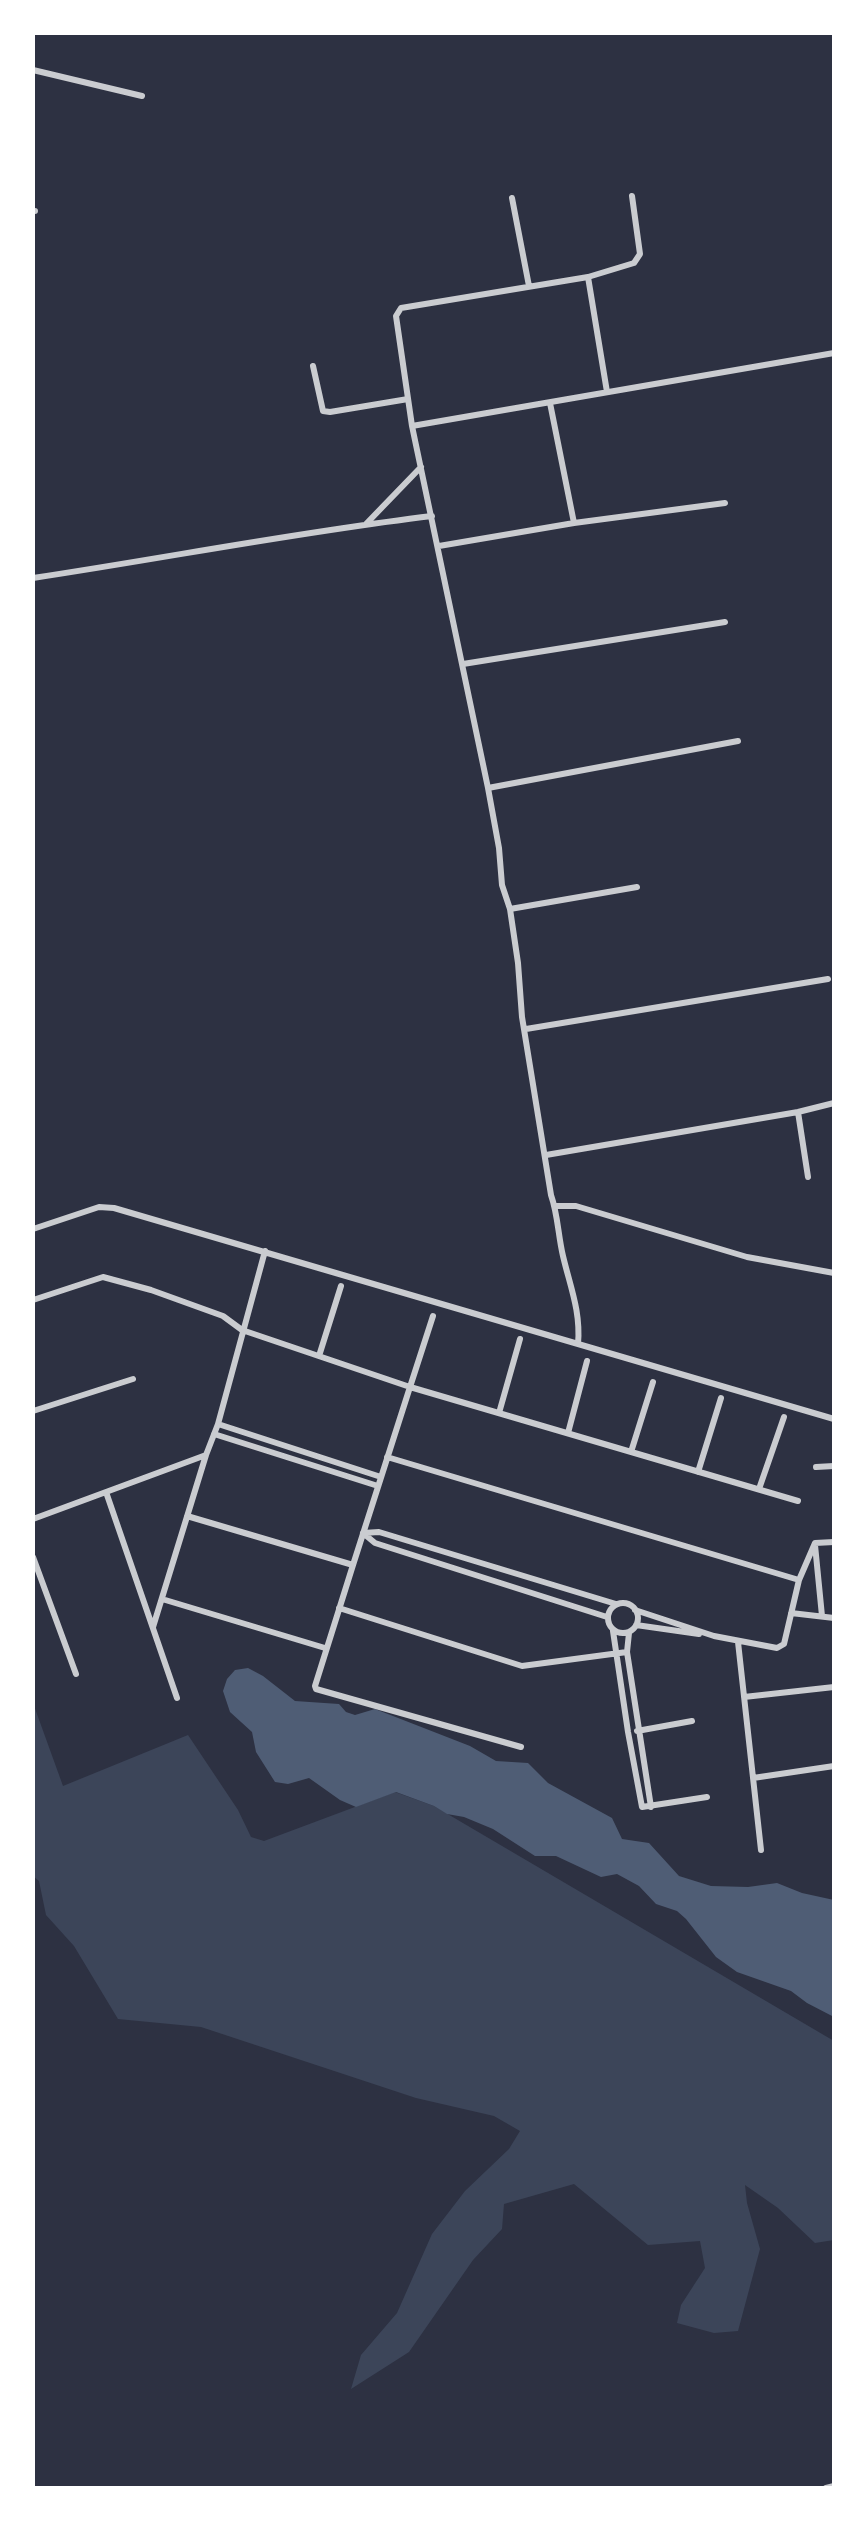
<!DOCTYPE html>
<html>
<head>
<meta charset="utf-8">
<style>
	body { margin:0 }
	#map { position:relative; width:867px; height:2521px; overflow:hidden; background:#2d3142; font-family:Inter,sans-serif }
	canvas { display:block }
	.frame { position:absolute; inset:0; border:35px solid #fff; pointer-events:none }
</style>
</head>
<body>
<div id="map">
<canvas width="867" height="2521"></canvas>
<div class="frame"></div>
</div>
<script>
const ctx = document.querySelector('canvas').getContext('2d');
ctx.lineJoin = 'round';
function fill(path, color) { ctx.fillStyle = color; ctx.fill(path, 'evenodd'); }
function strokePath(path, color, width, dash) { ctx.strokeStyle = color; ctx.lineWidth = width; ctx.lineCap = dash ? 'butt' : 'round'; ctx.setLineDash(dash || []); ctx.stroke(path); }
const green = new Path2D(`
	M33,1703L63,1786L188,1735L238,1810L251,1837L264,1841L395,1792L434,1806L834,2041V2240L815,2243L778,2208L745,2185L747,2203L760,2249L738,2331L714,2333L677,2323L681,2305L705,2268L700,2241L648,2245L574,2184L504,2204L502,2229L473,2260L409,2352L351,2389L361,2355L397,2313L432,2234L465,2191L509,2149L520,2131L494,2116L416,2098L201,2027L118,2019L74,1946L46,1915L39,1881L33,1876Z`);
const water = new Path2D(`
	M248,1668L263,1676L295,1701L339,1704L346,1712L355,1715L375,1709L470,1746L496,1761L528,1763L548,1783L612,1818L622,1839L649,1843L679,1876L711,1886L748,1887L777,1883L802,1893L834,1900V2017L807,2003L791,1991L737,1972L716,1957L686,1919L677,1911L656,1904L639,1886L617,1874L601,1877L556,1856H535L493,1829L464,1817L447,1814L434,1806L396,1792L356,1807L340,1800L309,1778L288,1784L275,1782L256,1752L252,1732L230,1712L223,1691L227,1679L235,1670Z`);
const minor = new Path2D(`
	M33,70L142,96
	M512,198L529,286
	M33,211H35
	M588,277L607,392
	M313,366L323,411L330,412L408,399
	M550,403L574,523
	M412,426L834,353
	M366,524L421,467
	M439,546L574,523L725,503
	M33,578C166,558 298,532 432,516
	M463,664L725,622
	M488,788L738,741
	M510,909L637,887
	M526,1029L828,979
	M798,1112L808,1177
	M546,1155L798,1112L834,1103
	M555,1206H576L747,1257L834,1273
	M33,1229L99,1207L114,1208L834,1419
	M33,1300L103,1277L151,1290L223,1316L242,1330L410,1387L353,1565
	M433,1316L410,1387L798,1501
	M578,1344C581,1312 570,1286 563,1256C558,1235 558,1215 551,1195L522,1017L518,963L510,909L502,885L499,848L488,788L412,426L396,316L401,308L588,277L634,263L640,254L632,196
	M319,1356L341,1286
	M33,1411L133,1379
	M499,1413L520,1339
	M218,1424L381,1477
	M568,1433L587,1361
	M214,1434L378,1486
	M631,1452L653,1382
	M387,1457L799,1580L815,1543L834,1542
	M816,1467L834,1466
	M698,1472L721,1398
	M759,1489L784,1417
	M106,1492L177,1698
	M187,1516L353,1565L315,1686L316,1689L521,1747
	M33,1519L206,1455L218,1424L265,1251
	M363,1533L379,1532L616,1604
	M363,1533L375,1543L607,1617
	M815,1545L822,1616
	M33,1557L76,1674
	M162,1599L325,1648
	M608 1618a15 15 0 1 1 30 0a15 15 0 1 1-30 0Z
	M339,1608L522,1666L627,1652
	M635,1610L714,1636L777,1648L784,1644L799,1580
	M791,1613L834,1618
	M636,1625L699,1634
	M153,1627L206,1455
	M613,1631L628,1732L642,1807L707,1797
	M629,1633L627,1652L651,1807
	M738,1642L761,1850
	M744,1697L834,1687
	M637,1731L692,1721
	M753,1778L834,1766
	M826,2488L834,2486`);
fill(green, '#3c4559');
fill(water, '#4f5d75');
strokePath(minor, '#caccd0', 6);
</script>
</body>
</html>
